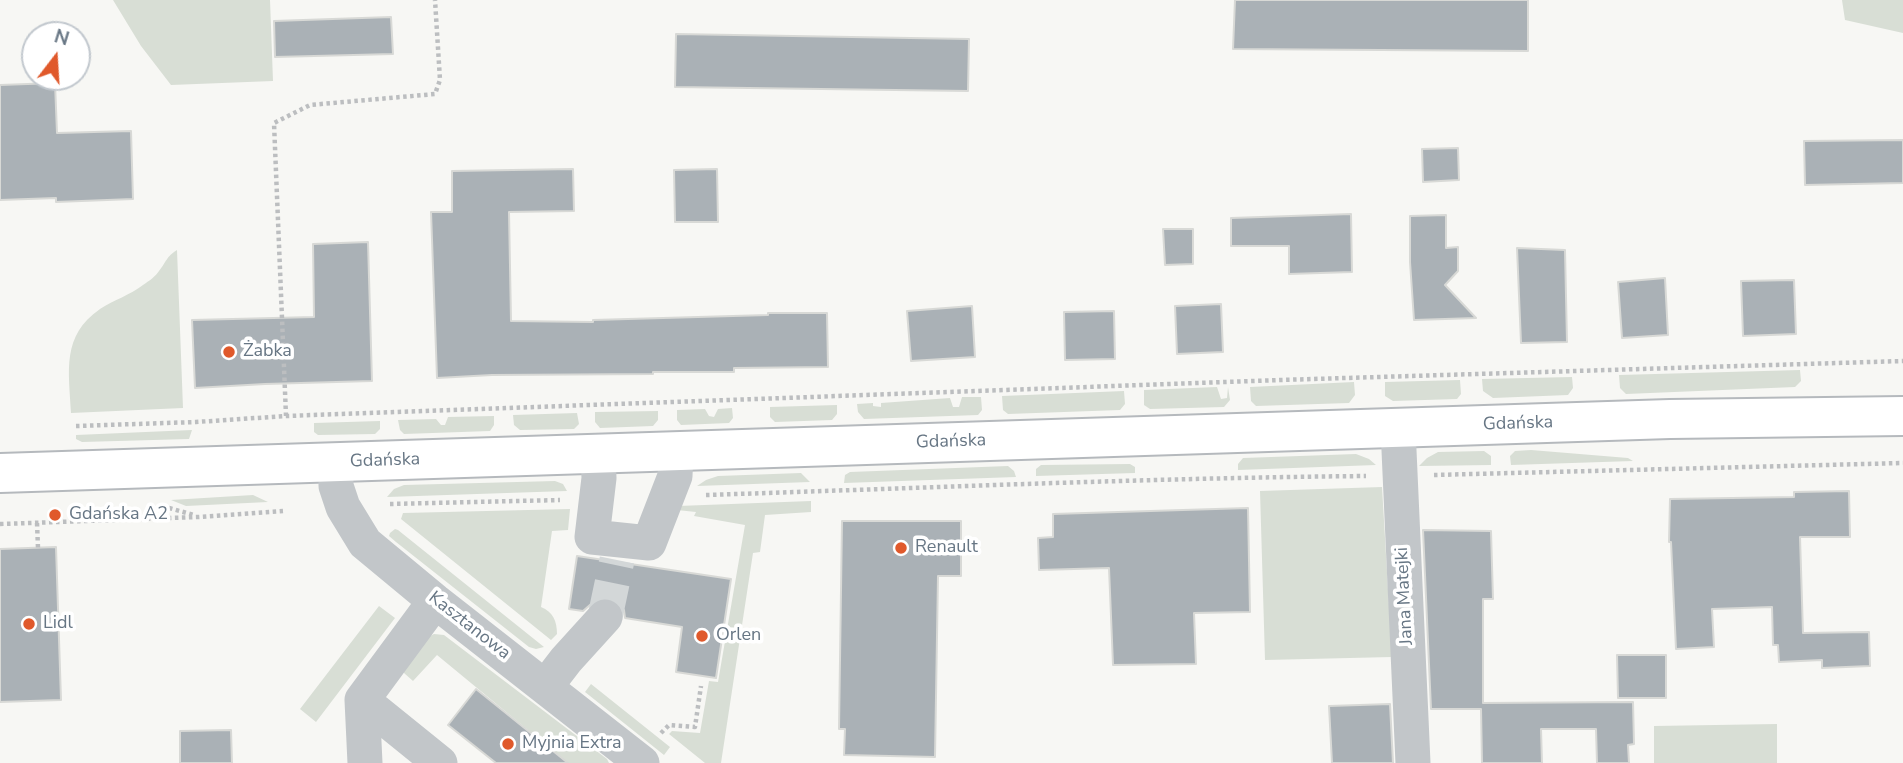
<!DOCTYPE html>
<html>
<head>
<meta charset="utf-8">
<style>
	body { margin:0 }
	#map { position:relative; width:1903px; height:763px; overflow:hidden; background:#f7f7f4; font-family:"Nunito Sans",sans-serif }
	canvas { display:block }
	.north { position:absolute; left:21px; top:21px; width:70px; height:70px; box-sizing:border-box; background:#fff; border:2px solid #c2c8ce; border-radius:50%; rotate:17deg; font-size:19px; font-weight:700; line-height:28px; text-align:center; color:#677684 }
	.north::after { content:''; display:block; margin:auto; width:24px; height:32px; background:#e0592b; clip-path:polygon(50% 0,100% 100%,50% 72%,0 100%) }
</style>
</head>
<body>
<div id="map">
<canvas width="1903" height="763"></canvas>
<div class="north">N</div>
</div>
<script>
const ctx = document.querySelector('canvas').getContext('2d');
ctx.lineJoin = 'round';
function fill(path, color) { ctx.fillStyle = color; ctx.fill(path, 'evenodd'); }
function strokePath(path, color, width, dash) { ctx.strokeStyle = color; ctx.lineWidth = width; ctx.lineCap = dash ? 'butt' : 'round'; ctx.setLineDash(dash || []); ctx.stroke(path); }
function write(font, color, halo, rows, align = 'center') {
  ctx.font = font + ' "Nunito Sans",sans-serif'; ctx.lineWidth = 7; ctx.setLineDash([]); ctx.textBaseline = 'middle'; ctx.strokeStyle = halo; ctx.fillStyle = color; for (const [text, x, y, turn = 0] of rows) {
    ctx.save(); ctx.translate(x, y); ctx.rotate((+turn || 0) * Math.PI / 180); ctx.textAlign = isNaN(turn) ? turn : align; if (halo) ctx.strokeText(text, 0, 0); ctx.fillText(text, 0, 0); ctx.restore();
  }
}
const green = new Path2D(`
	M113,0H270L273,81L171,85L141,46Z
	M1842,0H1903V33L1845,20Z
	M177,250L183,408L71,413C69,371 61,336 100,309C114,300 130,295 143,285C149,281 156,276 159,271C167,261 166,257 177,250Z
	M1800,370L1801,381L1795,387L1626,394L1620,388L1619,375Z
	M1572,377L1573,388L1568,395L1493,398L1483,391L1482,379Z
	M1460,380L1461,394L1457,399L1393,401L1385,396V382Z
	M1354,382L1355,395L1349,403L1256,406L1251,401L1250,387Z
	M1217,387L1221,399L1227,398L1228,387L1230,400L1224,407L1150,409L1144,405V390Z
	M1124,391L1125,404L1120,410L1008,414L1003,410L1002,396Z
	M962,397H981L982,410L978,415L864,419L858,412L857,404L873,403V406L881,407V403L950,398L953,407H959Z
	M837,405V414L832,420L775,422L770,417V407Z
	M732,408L733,418L729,423L681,425L677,420V410L705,409L709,416L714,417L718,409Z
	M658,411V420L653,426L600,428L595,422V412Z
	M577,413L579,424L574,429L520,430L514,425L513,415Z
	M494,416V425L490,431L404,434L400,430L398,420L436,419L441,425H445L448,417Z
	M380,421V429L375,434L318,435L314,432V423Z
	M192,430L189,439L82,442L76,439V435Z
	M1531,450L1628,458L1633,461L1511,465L1510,456L1515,451Z
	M1484,451L1491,456V465L1419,466L1427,458L1438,452Z
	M1356,454L1369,459L1376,465L1238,470V464L1243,458Z
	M1130,464L1135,467V473L1036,476V469L1041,465Z
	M1008,466L1014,471L1016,477L844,483L845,475L850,472Z
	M801,473L810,482L697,486L706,480L718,476Z
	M555,481L563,484L567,491L387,497L394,489L404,485Z
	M1382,487L1392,657L1265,660L1260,491Z
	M253,495L268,502L186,506L171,500Z
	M811,501V512L765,515L760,552L753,553L721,763H705L669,734L672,731L700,733L709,681L718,682L745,525L694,516L696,512L677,510L678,506Z
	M570,509L568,530L552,531L541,607C553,612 557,621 557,634L551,640L401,519L403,513Z
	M395,529L398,530L544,647L536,649L529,647L396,542L389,536L390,533Z
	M379,606L395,618L316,722L300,709Z
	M434,634L444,635L607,759L609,763H568L437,655L413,681L404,673V671L426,638Z
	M591,684L670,747L664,755L585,692Z
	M1777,724V763H1654V726Z`);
const building = new Path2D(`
	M1235,0H1528V51L1233,49Z
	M391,17L393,54L275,57L274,21Z
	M676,34L969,39L968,91L675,87Z
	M55,83L57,133L131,131L133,199L56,202V198L0,200V85Z
	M1903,140V183L1805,185L1804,141Z
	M1458,148L1459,180L1423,182L1422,149Z
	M573,169L574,211L509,212L511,321L593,322V320L768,315V313H827L828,367L734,368V372H653V374L492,375L437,378L431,212H452V171Z
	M717,169L718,222H675L674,170Z
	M1351,214L1352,272L1289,274V246H1231V218Z
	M1446,215V248L1458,247V271L1445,285L1476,318L1414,320L1410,262V216Z
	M1163,229H1193V264L1165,265Z
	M368,242L372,381L265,384L195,388L192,320L314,317L313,244Z
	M1517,248L1565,250L1567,342L1521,343Z
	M1665,278L1668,335L1622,338L1618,282Z
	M1794,280L1796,334L1743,336L1741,281Z
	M1221,304L1223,352L1177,354L1175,306Z
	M972,306L975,357L911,361L907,311Z
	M1114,311L1115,359L1065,360L1064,312Z
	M1849,491L1850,537H1800L1803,633L1869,632L1870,666L1822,668V660L1779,662L1778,645H1773L1772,607L1712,609L1714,647L1676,649L1671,542H1669L1670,499L1794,497V492Z
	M1248,508L1250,612L1194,613L1196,664L1113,665L1109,568L1039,570L1038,538L1053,537V514Z
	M842,521H961V576H938L935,757L844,755L845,729H839Z
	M1423,530L1491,531L1493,599H1483V703L1633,702L1634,744L1628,745L1629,763H1597L1596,729H1541L1542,763H1482L1481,709H1431Z
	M56,547L61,700L0,702V549Z
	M577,556L731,579L716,678L676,672L682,627L625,618L624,610L619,603L609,597L598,598L583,611L569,609Z
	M1617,655H1666V698H1618Z
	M476,689L568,763H496L448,725Z
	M1390,704L1393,763H1332L1329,706Z
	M231,730L232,763H180V731Z`);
const minorTunnel = new Path2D(`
	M605,617L617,560`);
const path = new Path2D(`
	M286,416L274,123L310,105L435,94L440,80L435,0
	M76,426L196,422L286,416L1280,380L1903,361
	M1434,475L1903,463
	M706,495C926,488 1146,478 1366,476
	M390,504L560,500
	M169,508L194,515
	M37,523L38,548
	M0,524L198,517L283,511
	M661,733L669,725L695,727L701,686`);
const minor = new Path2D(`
	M1398,428L1413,763
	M598,454L599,478L592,537L649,543L675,476L676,451
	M336,463V486L343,507L365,543L435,601L642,763
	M435,601L362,700L440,763
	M546,686L566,660L605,617
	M362,700L365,763`);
const major = new Path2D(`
	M0,473L1670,419L1903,416`);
const markers = [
	[229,352,7,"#e0592b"],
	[55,515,7,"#e0592b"],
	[901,548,7,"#e0592b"],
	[29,624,7,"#e0592b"],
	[702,636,7,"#e0592b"],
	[508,744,7,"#e0592b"]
];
const poiNames = [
	["Żabka",243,352],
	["Gdańska A2",69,515],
	["Renault",915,548],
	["Lidl",43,624],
	["Orlen",716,636],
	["Myjnia Extra",522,744]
];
const streetNames = [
	["Gdańska",1518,424,-2],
	["Gdańska",951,442,-2],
	["Gdańska",385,461,-2],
	["Jana Matejki",1405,596,-93],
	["Kasztanowa",469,626,38]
];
fill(green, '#d8ded5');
fill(building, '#aab1b6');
strokePath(building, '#d8d9d6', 2);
strokePath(minorTunnel, '#d3d7d8', 35, [35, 18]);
strokePath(major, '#b5b9bd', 42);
strokePath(path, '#bcbec0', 4.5, [3.5, 3.5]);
strokePath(minor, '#c2c6c9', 35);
strokePath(major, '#fff', 38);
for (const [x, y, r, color] of markers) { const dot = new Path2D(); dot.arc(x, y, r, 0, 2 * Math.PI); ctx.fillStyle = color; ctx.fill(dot); strokePath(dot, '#fff', 2.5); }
write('18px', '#677684', '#fff', poiNames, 'left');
write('18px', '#677684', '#fff', streetNames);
</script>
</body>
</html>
